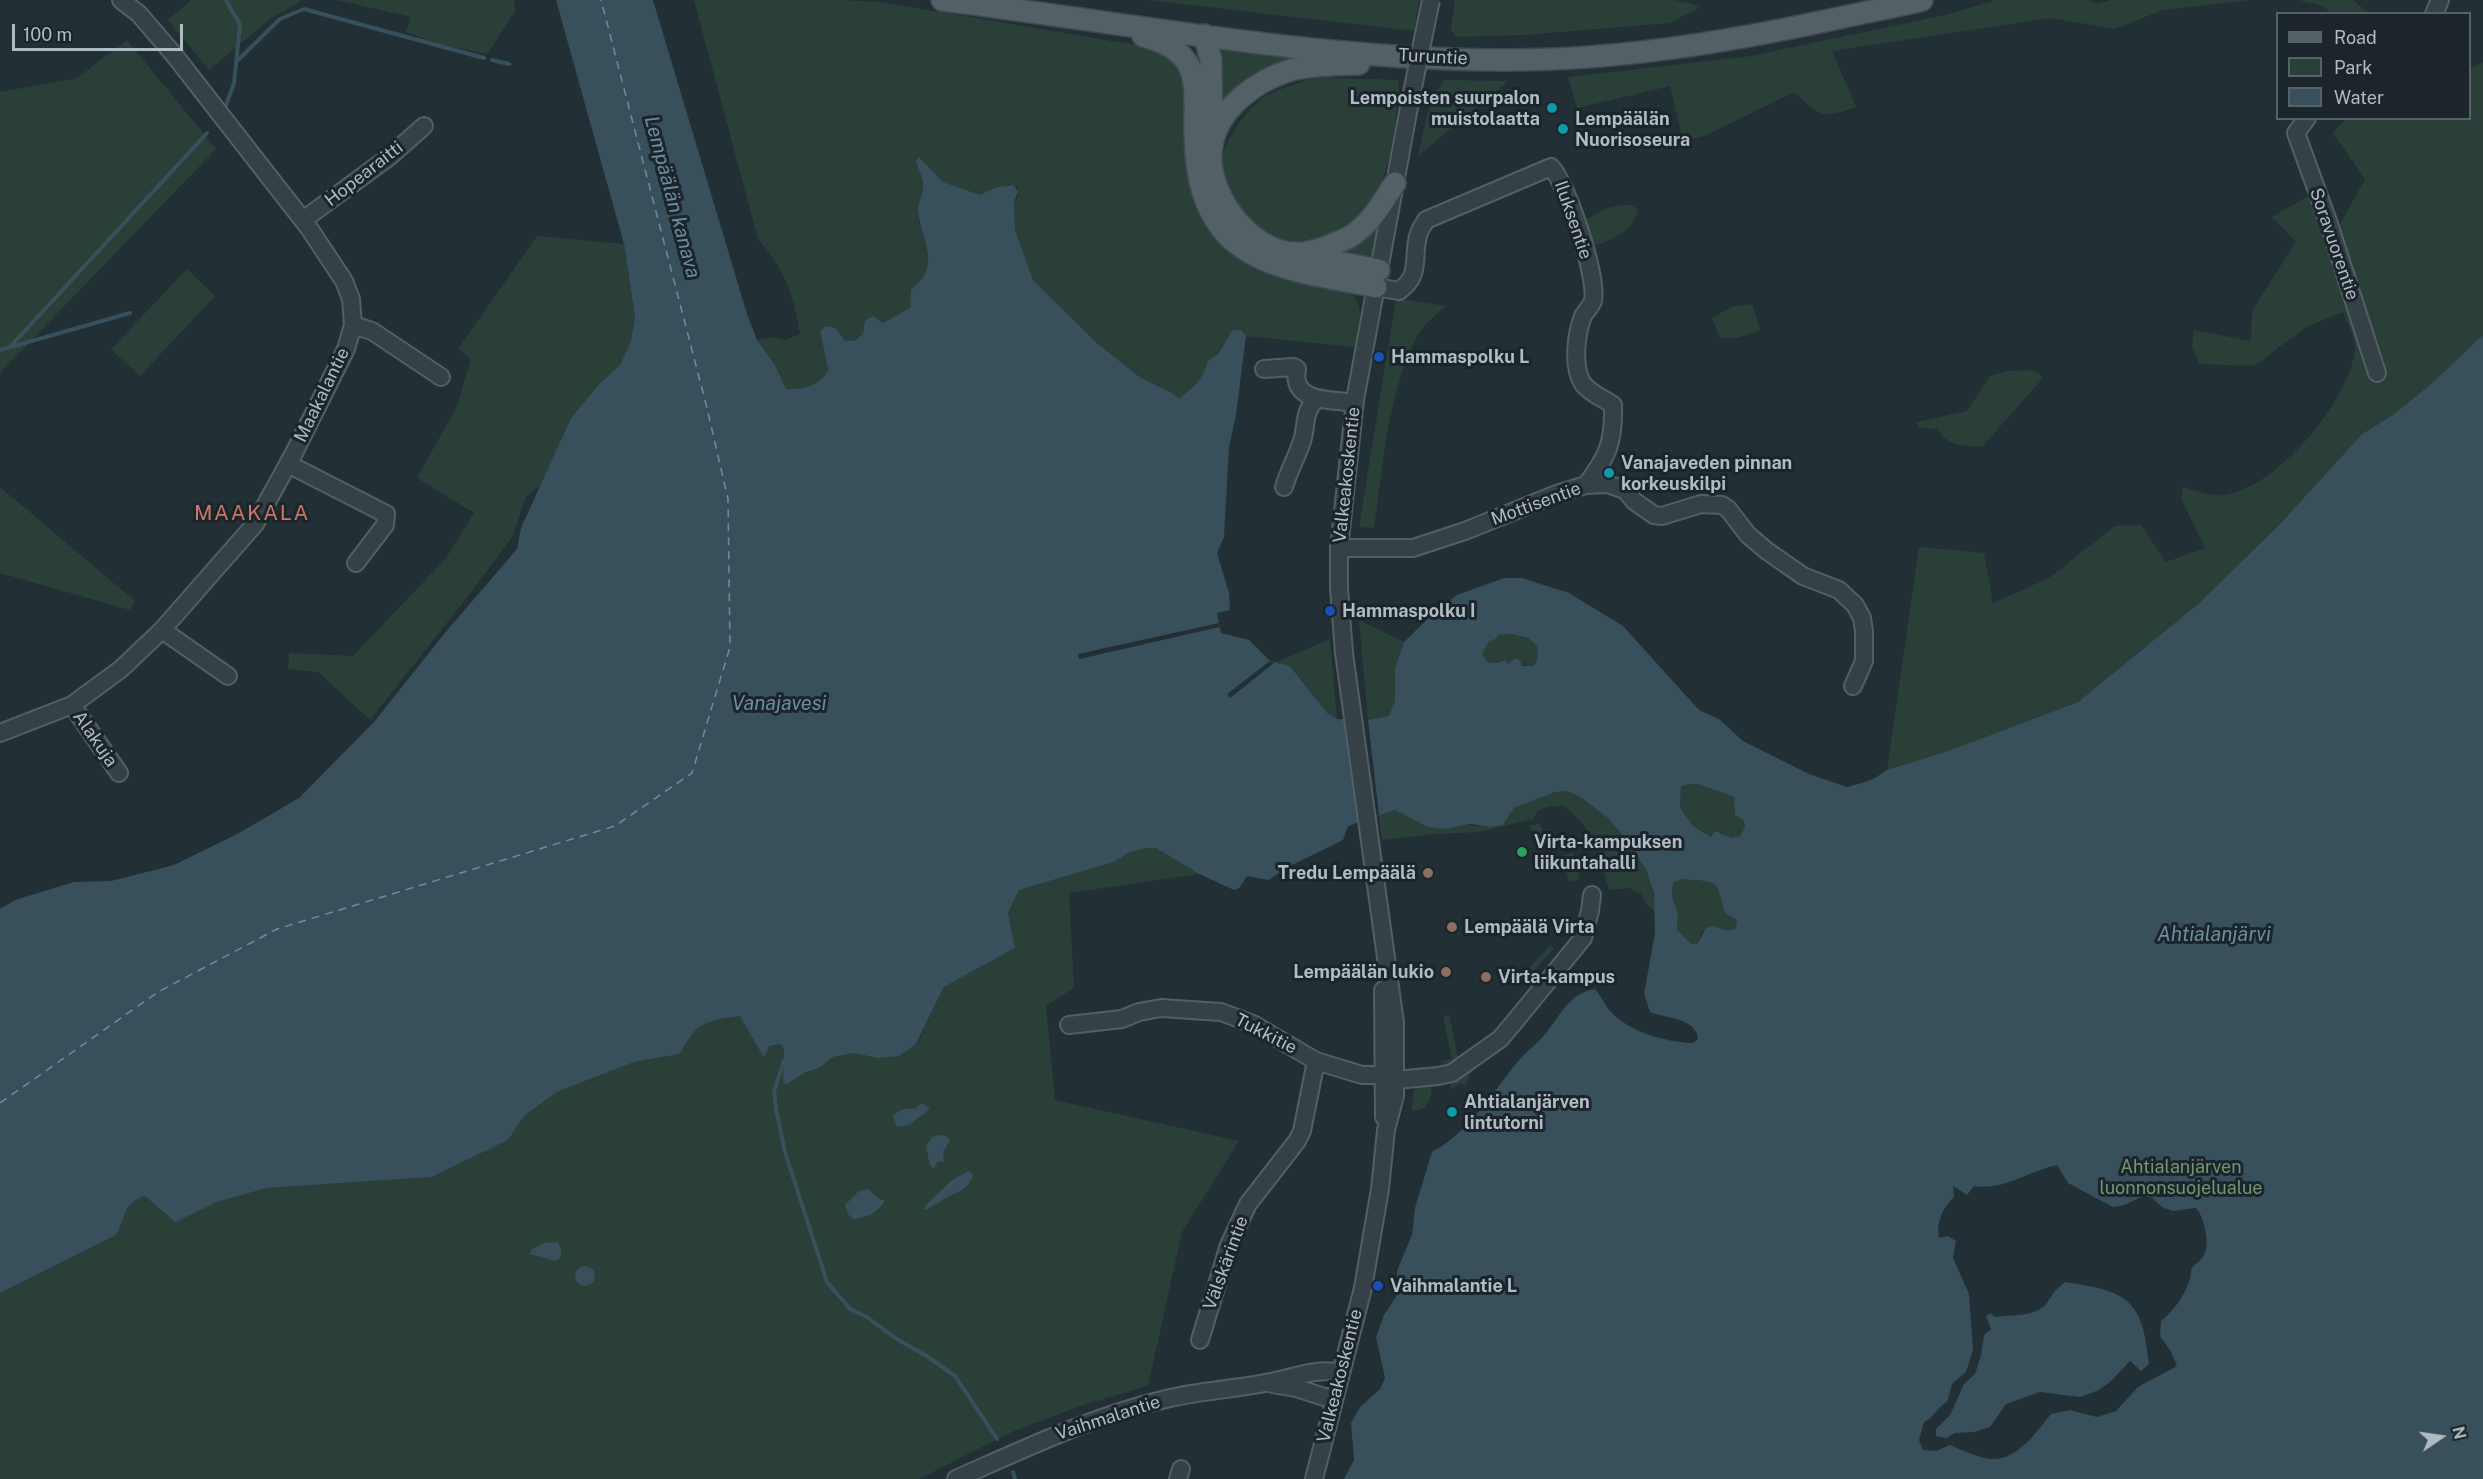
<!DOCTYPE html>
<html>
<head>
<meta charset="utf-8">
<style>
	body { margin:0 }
	#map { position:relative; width:2483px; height:1479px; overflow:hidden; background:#222f35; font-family:"Public Sans",sans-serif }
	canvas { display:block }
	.legend { position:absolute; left:2276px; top:12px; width:195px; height:108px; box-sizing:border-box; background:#1b252b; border:2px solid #576168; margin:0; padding:8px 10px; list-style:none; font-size:18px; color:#b0bcc3 }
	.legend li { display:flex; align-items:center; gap:12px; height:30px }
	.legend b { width:30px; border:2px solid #576168 }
	.north { position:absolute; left:2411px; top:1407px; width:60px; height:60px; -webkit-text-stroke:4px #1b252b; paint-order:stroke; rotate:77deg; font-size:16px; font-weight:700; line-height:24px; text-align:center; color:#b0bcc3 }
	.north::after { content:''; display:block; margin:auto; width:21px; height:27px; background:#b0bcc3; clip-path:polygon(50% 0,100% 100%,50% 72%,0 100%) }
	.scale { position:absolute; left:12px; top:24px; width:171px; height:27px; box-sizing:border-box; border:3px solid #b0bcc3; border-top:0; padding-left:8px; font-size:18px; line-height:21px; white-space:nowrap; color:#b0bcc3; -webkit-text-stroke:4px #1b252b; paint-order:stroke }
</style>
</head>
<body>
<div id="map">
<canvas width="2483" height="1479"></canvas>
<ul class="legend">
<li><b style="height:8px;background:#536066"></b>Road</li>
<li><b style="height:16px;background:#2b3f39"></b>Park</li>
<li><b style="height:16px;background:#37505b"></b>Water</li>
</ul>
<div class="north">N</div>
<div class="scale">100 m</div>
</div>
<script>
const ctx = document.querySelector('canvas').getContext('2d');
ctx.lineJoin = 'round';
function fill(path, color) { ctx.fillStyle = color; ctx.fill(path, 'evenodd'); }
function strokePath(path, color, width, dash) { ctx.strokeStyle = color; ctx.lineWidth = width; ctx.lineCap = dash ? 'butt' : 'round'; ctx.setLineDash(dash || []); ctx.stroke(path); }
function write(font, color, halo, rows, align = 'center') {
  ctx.font = font + ' "Public Sans",sans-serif'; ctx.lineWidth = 6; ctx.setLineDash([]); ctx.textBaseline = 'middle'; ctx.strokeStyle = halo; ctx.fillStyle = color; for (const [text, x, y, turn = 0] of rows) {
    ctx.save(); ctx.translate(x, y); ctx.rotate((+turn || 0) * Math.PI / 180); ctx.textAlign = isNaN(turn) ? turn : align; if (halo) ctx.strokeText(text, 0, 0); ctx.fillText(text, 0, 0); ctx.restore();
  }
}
const green = new Path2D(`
	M191,0H302L271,18L209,70L168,20Z
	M337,0H514L516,10L487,54L442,45L406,32L411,17Z
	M694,0H840L881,2L1159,49L1175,62L1184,84L1194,194L1352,294C1366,308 1358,329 1355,347L1246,336L1241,330H1232L1219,353L1207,362C1203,379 1192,388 1179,400L1172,393L1141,378L1098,344L1033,280L1015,230L1014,202L1018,197L1017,188L1014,185L997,187L980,196L943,182L919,157C917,169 921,174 923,185C924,191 918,200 918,207C917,242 946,262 911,290L910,308L883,323L873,316L865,320L863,333L856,340L845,341L839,332L822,343C824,351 829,363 827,371C824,386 799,390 786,389L775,365L757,340L775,337L786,340L800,334C792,291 787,273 758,239Z
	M1148,0H1419L1414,31Z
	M1455,0H1674L1702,6L1670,23L1525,35L1458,37L1455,36L1451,29Z
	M1996,0H2089L2096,4L2111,0H2251L2163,10L2115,29L2051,18L1832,51L1856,107C1822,120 1819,115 1794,92L1705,136L1683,141L1670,86L1577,108L1568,77L1751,56L1949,14Z
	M2298,0H2353L2369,13H2331L2323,6Z
	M127,40L216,149L0,373V92L77,78Z
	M1218,47L1309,60L1223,109Z
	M2483,63V335L2431,384L2393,415L2362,434L2279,525L2198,604L2078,702L1951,750L1887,770L1919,547L1984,553L1993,603L2049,578L2115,526L2141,525L2166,562L2205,548L2181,499L2183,487C2195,490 2212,497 2224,495C2277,488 2348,402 2355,351C2357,340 2346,322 2343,312L2306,327L2254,366L2199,364L2192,347L2194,330L2251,341L2252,311L2296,242L2272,217L2312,194L2340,225L2365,179L2333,133L2346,119L2470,118V68Z
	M1315,77L1399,80C1396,126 1392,181 1361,218C1357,223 1348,226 1342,230C1299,253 1258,240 1233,199C1227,188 1219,173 1221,161C1226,138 1243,115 1260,100C1270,91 1301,83 1315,77Z
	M1444,80L1508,81L1418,156C1424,130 1427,102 1444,80Z
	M1623,205H1632L1638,210C1629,235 1616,237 1593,247L1585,220L1608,208Z
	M1381,221L1371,263L1316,253Z
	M537,236L624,244L635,317L631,341L620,365L600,383L571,418L542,483L526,497L512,537L468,596L370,720L318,672L288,669L289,653L353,656L446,558L474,513L417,478L457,406L471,359L458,349Z
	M187,269L215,296L140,376L111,349Z
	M1396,298L1446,306C1433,317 1420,328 1413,344C1387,401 1383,467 1374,528L1359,527Z
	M1752,304L1760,330L1738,338H1720L1712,318L1731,307Z
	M2029,370L2037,372L2043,378L1982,447C1963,446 1947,446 1938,429L1920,428L1917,425V422L1967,411L1990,376L2009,371Z
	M0,487L135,601L130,610L0,573Z
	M1359,620L1404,642L1395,668V700L1389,716L1368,720Z
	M1511,634L1528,638L1537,646L1538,657L1534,666L1508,664L1502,661L1497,663L1487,662L1482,654L1489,640L1496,639L1498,635Z
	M1330,639L1337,719L1328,714L1291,666L1274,663Z
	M1688,784H1698L1735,797V815L1743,820L1745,827L1740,836L1732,838L1720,832L1712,837L1693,826L1680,808L1681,788Z
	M1567,791C1595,799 1629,837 1643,861C1651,876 1654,895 1655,912L1645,902L1641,894L1630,888L1609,890C1598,850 1597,832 1563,805C1549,807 1538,806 1533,819L1480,832L1436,834L1382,840L1379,815L1395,810L1428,827L1444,829L1462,825L1480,826L1505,822L1514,808L1555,792Z
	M1540,823L1543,834L1549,833L1552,846L1539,849L1530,826Z
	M1146,848H1156L1199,874L1069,893L1074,988L1046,1006L1055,1100L1239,1141L1182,1232L1148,1386L1086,1404L1014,1431L919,1479H0V1293L116,1235C128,1216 120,1205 145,1196L175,1221L217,1202L267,1188L432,1177L508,1140L525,1115L557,1092L634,1062L680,1054C697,1022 704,1021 740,1015L764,1058L769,1046L781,1044L784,1051L783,1081L786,1085L804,1073L819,1068L833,1057L854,1053L877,1058L917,1044L944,987L1015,948L1008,913L1019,890L1114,862L1130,852Z
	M1573,853L1580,879L1569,882L1562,856Z
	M1682,879C1717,883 1716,876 1725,913L1737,920L1736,928L1728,931L1719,928L1702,932L1697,944H1690L1677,930L1678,913L1672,896L1673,883Z
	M1550,945L1554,948L1526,981L1521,977Z
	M1449,1015L1458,1058L1443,1065V1061L1452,1059L1443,1016Z
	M1472,1068L1466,1086L1460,1083L1452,1090L1450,1079Z
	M1429,1084L1432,1089C1430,1103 1426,1112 1411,1110L1415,1086Z`);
const water = new Path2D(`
	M556,0H653L747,314L757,340L775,365L786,389C801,390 823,386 828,369L820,331L826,326L836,328L845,341L856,340L863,333L865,320L873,316L883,323L910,308L911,290C944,263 920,243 918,209C918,201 923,194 923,187C924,179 917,168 916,160L919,157L943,182L980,195L997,187L1014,185L1018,192L1014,202L1015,230L1033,280L1098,344L1141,378L1172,393L1179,399C1192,388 1203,380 1207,362L1219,353L1232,330H1241L1246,336L1236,415L1229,447L1224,537L1217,553L1229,593L1230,610L1217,613L1221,633L1249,640L1270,661L1290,666L1328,714L1337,719L1368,720L1389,716L1395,700V668L1404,642L1434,613L1457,595L1504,578H1522L1569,593L1623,626L1699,710L1719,719L1743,741L1809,774L1847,787L1862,783L1875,778L1887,770L1951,750L2078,702L2198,604L2279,525L2362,434L2393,415L2431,384L2483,335V1479H1344L1354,1460L1351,1423L1360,1407L1380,1389L1385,1378L1376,1337L1384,1315L1397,1295V1271L1412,1235L1415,1208L1432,1152C1470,1132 1493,1091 1520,1059C1528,1050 1538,1043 1546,1033C1561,1015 1569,993 1595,989C1602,997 1605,1006 1611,1012C1631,1033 1666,1042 1693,1043L1698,1039C1696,1017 1666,1019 1650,1012L1644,994L1655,933L1654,894L1647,871L1631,845L1608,818L1582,798L1567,791L1555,792L1514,808L1503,825L1490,827L1471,824L1444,829L1428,827L1395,810L1348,826L1343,840L1288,867L1269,880L1247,876L1239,888L1234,890L1199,874L1156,848H1146L1130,852L1114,862L1019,890L1008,913L1015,948L944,987L916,1044L899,1056L877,1058L854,1053L833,1057L819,1068L804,1073L786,1085L783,1081L784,1051L781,1044L769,1046L764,1058L740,1016C704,1021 697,1022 680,1054L634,1062L557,1092L525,1115L508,1140L432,1177L267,1188L217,1202L175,1222L145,1196C120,1205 128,1216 116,1235L0,1293V909L15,900L74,882L111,881L174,865L241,832L299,798L374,722L444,634L517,549L521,528L571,418L600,383L620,365L631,341L635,317L624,244ZM1511,634L1528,638L1537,646L1538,657L1534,666H1522L1520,660L1515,658L1508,664L1506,660L1497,663L1487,662L1482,654L1489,641L1496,639L1498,635ZM1689,784H1698L1734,797L1735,815L1743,820L1745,827L1740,836L1732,838L1715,831L1711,837L1693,826L1680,808L1681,787ZM1682,879C1717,883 1716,876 1725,913L1737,920L1736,928L1728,931L1714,926L1706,928L1697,944H1691L1677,930L1678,913L1672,896L1673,883ZM2057,1165L2068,1183L2113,1207L2124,1205L2144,1196L2152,1198L2162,1207L2173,1211L2196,1208L2199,1212C2205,1223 2211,1248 2202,1258C2199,1263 2195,1263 2192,1268C2190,1273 2191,1277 2189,1282C2183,1298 2174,1310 2161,1321L2160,1336L2171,1352L2177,1366L2138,1387L2116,1411L2097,1417L2070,1410L2051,1414C2037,1431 2020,1457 1996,1459C1981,1460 1963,1450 1950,1445L1936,1451L1923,1450L1919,1440L1924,1422C1936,1416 1936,1408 1947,1402L1952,1384L1966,1372L1973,1350L1969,1294L1953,1258L1956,1241L1948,1236L1939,1238C1936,1222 1942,1209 1954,1197L1953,1186L1967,1195L1974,1186C2004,1191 2028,1171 2057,1165Z
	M922,1103L930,1109L909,1125L897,1127L893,1117C899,1107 906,1110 916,1108Z
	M940,1135L946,1136L950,1140L943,1152L944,1162L938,1161L934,1169L930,1166L926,1146L932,1137Z
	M969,1171L973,1174C970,1191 953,1193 941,1201C935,1204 931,1208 924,1210L926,1205L952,1180Z
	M868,1189L878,1198L885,1201C877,1213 866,1218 853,1219L848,1214L845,1205L859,1191Z
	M558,1242L561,1250V1257L555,1261L530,1254L532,1249L544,1243Z
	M575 1276a10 10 0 1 1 20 0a10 10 0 1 1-20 0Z
	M2065,1282C2126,1291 2143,1298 2149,1364L2141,1371L2130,1361L2111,1381L2099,1390L2080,1397L2040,1392L2006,1404L1990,1427L1974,1432L1955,1433L1946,1438L1936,1436V1429L1950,1415L1964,1384L1975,1374L1981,1355L1984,1335L1991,1329L1986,1316L1991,1313L1995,1317C2010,1314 2034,1318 2046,1304C2054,1294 2052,1292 2065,1282Z`);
const pier = new Path2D(`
	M1219,623L1220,627L1079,659L1078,654Z
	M1270,661L1274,663L1230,698L1227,694Z
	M1345,719L1368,720L1379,815L1360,821Z`);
const stream = new Path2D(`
	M492,60L509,64
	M236,62L280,19L304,9L484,58
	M225,108L234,83L240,25L226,0
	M10,347L207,133
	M0,350L130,313
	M784,1061L774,1091L776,1109L785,1152L827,1282L850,1309L867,1317L895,1338L928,1357L955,1376L997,1439
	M1013,1472L1015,1479`);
const ferry = new Path2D(`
	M0,1103L158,992L277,929L615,826L692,773L730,647L728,499L706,404L601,0`);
const minor = new Path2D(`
	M2434,14L2440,0
	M2307,118L2296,133L2329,224L2377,373
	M303,220L389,157L424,126
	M1376,287L1399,291C1423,274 1411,256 1419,233C1420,229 1424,224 1426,220L1551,167C1567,183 1598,278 1593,301C1591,306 1586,311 1583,316C1576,334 1572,367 1583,384C1590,393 1604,399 1613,405C1614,442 1608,456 1586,485
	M353,325L372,331L441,377
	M1264,369L1294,367L1297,369C1291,404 1332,399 1355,403
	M288,464L386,514L385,525L356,563
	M1284,487C1289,470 1297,457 1302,441C1307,426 1303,411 1316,400
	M1339,548H1413L1465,531L1559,493L1586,485L1607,484L1625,490L1634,501L1654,515L1662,516L1701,504L1722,505L1728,509L1748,535L1767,551L1803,576L1839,590L1855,605L1862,618L1864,631V661L1853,686
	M162,630L228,676
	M72,705L119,773
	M0,733L72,705L121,669L162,630L255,524L294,453L346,349L353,325L351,299L344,281L309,228L175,56L139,14L121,0
	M1383,990L1384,1117
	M1069,1025L1122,1019L1139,1012L1161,1008L1221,1012L1253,1024L1316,1061L1362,1075H1383L1396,1080L1438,1076L1452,1073L1466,1063L1500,1039L1516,1020L1583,938L1590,911L1592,895
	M1200,1340L1229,1245L1248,1204L1297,1141L1302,1131L1316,1061
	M1272,1384L1296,1388L1334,1400
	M956,1479C1026,1448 1095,1415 1170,1398C1201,1391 1234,1389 1265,1383C1291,1379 1315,1367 1341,1373
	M1178,1479L1181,1469
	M1314,1479L1363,1288L1380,1189L1386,1130L1395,1096V1023L1344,653L1339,588V548L1355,400L1410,102`);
const major = new Path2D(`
	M942,0C1127,23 1312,59 1500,60C1613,61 1728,42 1839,18C1866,12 1894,7 1922,0
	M1204,35L1211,60L1212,135
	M1143,36C1160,41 1175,46 1186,61C1197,77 1195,100 1195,119C1194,167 1200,220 1244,249C1282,274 1333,277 1376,287
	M1359,64C1336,65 1313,64 1291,70C1256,81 1219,107 1212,145C1203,190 1249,253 1296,253C1307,254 1321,249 1331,245C1341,241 1351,238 1359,230C1374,218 1384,200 1395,183
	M1306,256L1379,270`);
const minorBridge = new Path2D(`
	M1410,102L1431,0`);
const markers = [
	[1552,108,6,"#0f9aa8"],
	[1563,129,6,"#0f9aa8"],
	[1379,357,6,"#1a4fb4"],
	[1609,473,6,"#0f9aa8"],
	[1330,611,6,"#1a4fb4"],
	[1522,852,6,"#2e9e5b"],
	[1428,873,6,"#8d6e63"],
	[1452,927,6,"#8d6e63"],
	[1446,972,6,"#8d6e63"],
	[1486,977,6,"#8d6e63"],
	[1452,1112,6,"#0f9aa8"],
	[1378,1286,6,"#1a4fb4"]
];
const streetNames = [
	["Turuntie",1433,57,3],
	["Hopearaitti",364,174,-38],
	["Iluksentie",1573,220,71],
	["Soravuorentie",2334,244,71],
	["Maakalantie",322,395,-64],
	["Valkeakoskentie",1347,475,-84],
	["Mottisentie",1536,504,-20],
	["Alakuja",95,739,55],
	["Tukkitie",1266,1034,27],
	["Välskärintie",1226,1263,-70],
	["Valkeakoskentie",1340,1376,-76],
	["Vaihmalantie",1108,1418,-18]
];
const poiNames = [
	["Lempoisten suurpalon",1540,98,"right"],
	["muistolaatta",1540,119,"right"],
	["Lempäälän",1575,119],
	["Nuorisoseura",1575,140],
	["Hammaspolku L",1391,357],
	["Vanajaveden pinnan",1621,463],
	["korkeuskilpi",1621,484],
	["Hammaspolku I",1342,611],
	["Virta-kampuksen",1534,842],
	["liikuntahalli",1534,863],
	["Tredu Lempäälä",1416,873,"right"],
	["Lempäälä Virta",1464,927],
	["Lempäälän lukio",1434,972,"right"],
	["Virta-kampus",1498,977],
	["Ahtialanjärven",1464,1102],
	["lintutorni",1464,1123],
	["Vaihmalantie L",1390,1286]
];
const parkNames = [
	["Ahtialanjärven",2181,1167],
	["luonnonsuojelualue",2181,1188]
];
const waterNames = [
	["Lempäälän kanava",672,197,75],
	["Vanajavesi",779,704],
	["Ahtialanjärvi",2214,935]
];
const quarterNames = [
	["MAAKALA",252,514]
];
fill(green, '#2b3f39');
fill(water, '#37505b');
fill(pier, '#222f35');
strokePath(stream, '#37505b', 4);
strokePath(ferry, '#6c8f9f', 1.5, [8, 6]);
strokePath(minor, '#535f64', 20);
strokePath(major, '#3f4a50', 24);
strokePath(minor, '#354146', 16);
strokePath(major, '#536066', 21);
strokePath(minorBridge, '#535f64', 20, []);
strokePath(minorBridge, '#354146', 16);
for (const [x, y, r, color] of markers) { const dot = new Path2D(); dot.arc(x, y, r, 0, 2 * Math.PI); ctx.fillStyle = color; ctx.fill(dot); strokePath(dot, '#1b252b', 2); }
write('18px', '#b0bcc3', '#1b252b', streetNames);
write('bold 18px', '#b0bcc3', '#1b252b', poiNames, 'left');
write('18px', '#729671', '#1b252b', parkNames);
write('italic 20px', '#6c8f9f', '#1b252b', waterNames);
ctx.letterSpacing = '1.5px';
write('21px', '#c87665', '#1b252b', quarterNames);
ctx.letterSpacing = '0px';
</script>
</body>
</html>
